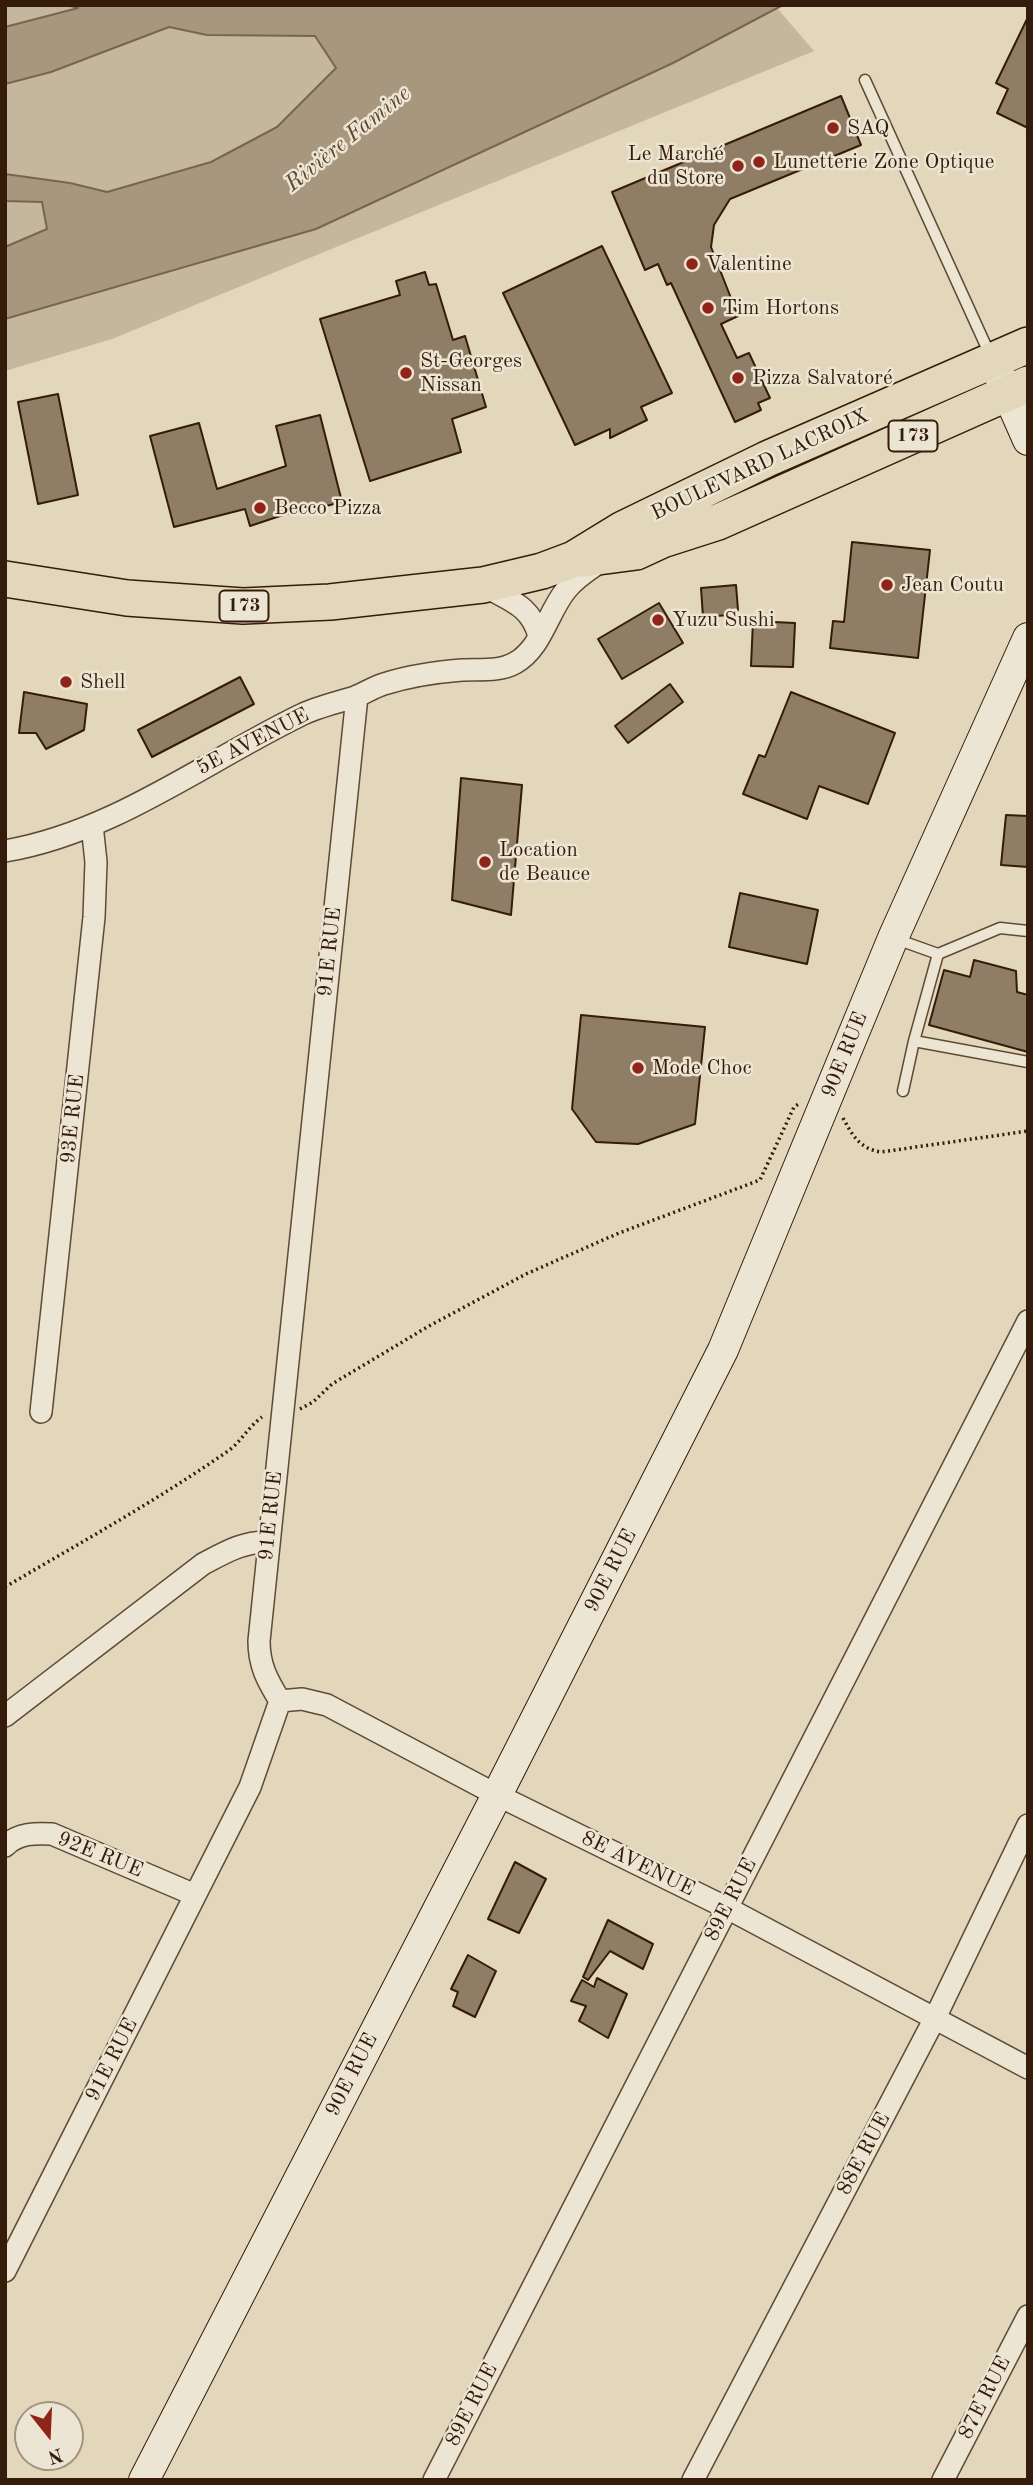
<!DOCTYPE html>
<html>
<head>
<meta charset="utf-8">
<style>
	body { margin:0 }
	#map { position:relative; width:1033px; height:2485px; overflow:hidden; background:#e2d7bb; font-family:"Old Standard TT",serif }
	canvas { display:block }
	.frame { position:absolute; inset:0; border:7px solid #351b09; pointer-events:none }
	.north { position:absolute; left:14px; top:2401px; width:70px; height:70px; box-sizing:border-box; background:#ece5d3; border:2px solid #a39482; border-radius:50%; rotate:162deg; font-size:19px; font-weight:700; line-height:28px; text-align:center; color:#351b09 }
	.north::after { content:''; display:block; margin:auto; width:24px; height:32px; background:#8f2418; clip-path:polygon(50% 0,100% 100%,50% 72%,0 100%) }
</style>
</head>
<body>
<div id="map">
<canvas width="1033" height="2485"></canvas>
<div class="frame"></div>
<div class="north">N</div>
</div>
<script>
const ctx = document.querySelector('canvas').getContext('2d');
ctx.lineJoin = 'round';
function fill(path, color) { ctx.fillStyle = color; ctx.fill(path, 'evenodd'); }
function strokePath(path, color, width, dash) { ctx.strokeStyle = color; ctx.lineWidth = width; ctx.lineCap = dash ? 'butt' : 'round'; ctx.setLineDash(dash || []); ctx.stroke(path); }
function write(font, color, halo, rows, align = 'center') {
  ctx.font = font + ' "Old Standard TT",serif'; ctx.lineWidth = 5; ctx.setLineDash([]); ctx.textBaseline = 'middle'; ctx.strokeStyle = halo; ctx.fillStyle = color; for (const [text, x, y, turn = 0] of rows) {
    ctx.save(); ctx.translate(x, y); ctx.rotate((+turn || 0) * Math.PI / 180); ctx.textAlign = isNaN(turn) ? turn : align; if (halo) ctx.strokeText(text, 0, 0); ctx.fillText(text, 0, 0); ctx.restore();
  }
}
const green = new Path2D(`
	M5,5H67L80,8L5,27Z
	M777,8L814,51L112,339L5,371V320L203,263L431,177Z
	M169,27L207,35L316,36L336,68L277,127L211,162L107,192L70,183L5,174V84L91,57Z
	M5,201H42L47,229L5,247Z`);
const water = new Path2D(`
	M67,5H783L673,63L316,229L5,319V247L47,229L42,202L5,201V174L70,183L107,192L211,162L277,127L336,68L315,36L207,35L169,27L51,72L5,84V27L78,8Z`);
const building = new Path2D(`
	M1028,17V128L997,113L1008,89L996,83Z
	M841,96L861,145L730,199L714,225L711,247L738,316L721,324L737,358L749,353L770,398L758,403L761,410L735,422L671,283L667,285L658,264L645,270L612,192Z
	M602,246L672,393L641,407L647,420L610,438V429L575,445L503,293Z
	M425,272L429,285L436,284L453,340L465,336L486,407L452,419L461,452L370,481L320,319L400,295L396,281Z
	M58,394L78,495L38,504L18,402Z
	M320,415L342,502L298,513V510L250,526L245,509L174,527L150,436L199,423L217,489L286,466L276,426Z
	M852,542L930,550L918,658L830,648L833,621L844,622Z
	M736,585L738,610L729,615L703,617L701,588Z
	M659,603L683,643L622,679L598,639Z
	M753,621L795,623L793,667L751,666Z
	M240,677L254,704L152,757L138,730Z
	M670,684L683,702L628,743L615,726Z
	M24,692L87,704L84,730L46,749L36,733H19Z
	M791,692L895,733L868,804L819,786L807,819L743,794L759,755L765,757Z
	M461,778L522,785L511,915L452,900Z
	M1006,815L1028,816V867L1001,865Z
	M740,893L818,910L807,964L729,947Z
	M974,960L1016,971L1017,992L1028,995V1052L929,1025L944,970L970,977Z
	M581,1015L705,1027L695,1124L638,1144L596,1142L572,1109Z
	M515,1862L546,1879L519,1933L488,1919Z
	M608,1920L653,1944L643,1969L610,1951L588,1980L583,1977Z
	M468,1955L496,1971L475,2017L453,2006L458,1992L451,1989Z
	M597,1978L627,1994L608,2038L579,2021L586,2006L571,2001L582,1980L594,1987Z`);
const path = new Path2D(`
	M843,1118C852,1135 860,1149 881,1152L1028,1131
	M300,1409L313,1402L332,1384L429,1326L526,1274L619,1233L760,1180L794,1107L800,1103
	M5,1587C80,1543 156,1501 228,1451C241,1442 248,1427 262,1417`);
const lane = new Path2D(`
	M865,80L991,357
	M896,939L938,954L1000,928L1028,931
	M938,954L914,1041L1028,1062
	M903,1091L914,1041`);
const street = new Path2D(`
	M483,585C509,601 530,604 539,636
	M5,851C112,833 203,763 299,716C316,707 336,703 355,697C365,693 374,687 384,684C409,676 436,672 462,670C480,669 499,672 515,663C541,649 548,612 566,590C576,577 590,569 603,560
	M41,1412L94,917L96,862L92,825
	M280,1701L302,1699L327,1705L497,1795L727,1908L1028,2068
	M5,1716L203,1564C224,1553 244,1541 268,1542
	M5,1846C18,1833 35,1833 52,1834L195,1895
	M5,2271L250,1787L280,1701C267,1680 259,1665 259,1641L357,696
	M434,2480L1028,1321
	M693,2480L935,2018L1028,1825
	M943,2480L1028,2316`);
const secondary = new Path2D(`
	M998,372L1028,440
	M144,2480L497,1795L723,1350L893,938L1028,638`);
const primary = new Path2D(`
	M583,559L636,552L662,540L718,522L1028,384
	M5,579L127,598L243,606L330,602L483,585L542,571L574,559L623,529L767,459L1028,345`);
const markers = [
	[833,128,7,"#8f2418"],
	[759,162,7,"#8f2418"],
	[738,166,7,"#8f2418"],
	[692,264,7,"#8f2418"],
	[708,308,7,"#8f2418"],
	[406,373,7,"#8f2418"],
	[738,378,7,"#8f2418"],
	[260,508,7,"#8f2418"],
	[887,585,7,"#8f2418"],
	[658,620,7,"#8f2418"],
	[66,682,7,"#8f2418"],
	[485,862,7,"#8f2418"],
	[638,1068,7,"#8f2418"]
];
const shields = [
	[913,436,49],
	[244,606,49]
];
const shieldNames = [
	["173",913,436],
	["173",244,606]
];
const poiNames = [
	["SAQ",847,128],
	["Le Marché",724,154,"right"],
	["du Store",724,178,"right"],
	["Lunetterie Zone Optique",773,162],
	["Valentine",706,264],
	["Tim Hortons",722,308],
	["St-Georges",420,361],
	["Nissan",420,385],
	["Pizza Salvatoré",752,378],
	["Becco Pizza",274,508],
	["Jean Coutu",901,585],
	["Yuzu Sushi",672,620],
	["Shell",80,682],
	["Location",499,850],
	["de Beauce",499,874],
	["Mode Choc",652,1068]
];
const streetNames = [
	["BOULEVARD LACROIX",760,465,-25],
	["5E AVENUE",253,742,-27],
	["91E RUE",330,952,-84],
	["90E RUE",845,1055,-68],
	["93E RUE",73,1119,-84],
	["91E RUE",271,1516,-84],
	["90E RUE",611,1571,-63],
	["92E RUE",100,1855,22],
	["8E AVENUE",638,1864,26],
	["89E RUE",731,1900,-63],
	["91E RUE",112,2060,-63],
	["90E RUE",352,2075,-63],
	["88E RUE",864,2154,-62],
	["87E RUE",985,2398,-63],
	["89E RUE",472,2405,-63]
];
const waterNames = [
	["Rivière Famine",348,139,-39]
];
fill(green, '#c5b79d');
fill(water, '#a7977e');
strokePath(water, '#79654f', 2);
fill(building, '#8f7d66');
strokePath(building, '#351b09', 2);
strokePath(lane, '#604a36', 13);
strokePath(street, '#604a36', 24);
strokePath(secondary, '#351b09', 32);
strokePath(primary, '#351b09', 38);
strokePath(path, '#351b09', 3.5, [2, 3.5]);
strokePath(lane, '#ece5d3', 10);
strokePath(street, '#ece5d3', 21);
strokePath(secondary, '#ece5d3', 30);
strokePath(primary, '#e2d7bb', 35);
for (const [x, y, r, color] of markers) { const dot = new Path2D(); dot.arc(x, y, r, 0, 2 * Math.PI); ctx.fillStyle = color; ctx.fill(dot); strokePath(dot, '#ece5d3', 2.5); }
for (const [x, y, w] of shields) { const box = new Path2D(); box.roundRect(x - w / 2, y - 15.5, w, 31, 5); ctx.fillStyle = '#ece5d3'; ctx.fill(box); strokePath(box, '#351b09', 2); }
write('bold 19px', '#351b09', null, shieldNames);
write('21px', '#351b09', '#ece5d3', poiNames, 'left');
write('21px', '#351b09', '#ece5d3', streetNames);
write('italic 23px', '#5d4632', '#ece5d3', waterNames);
</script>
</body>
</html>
